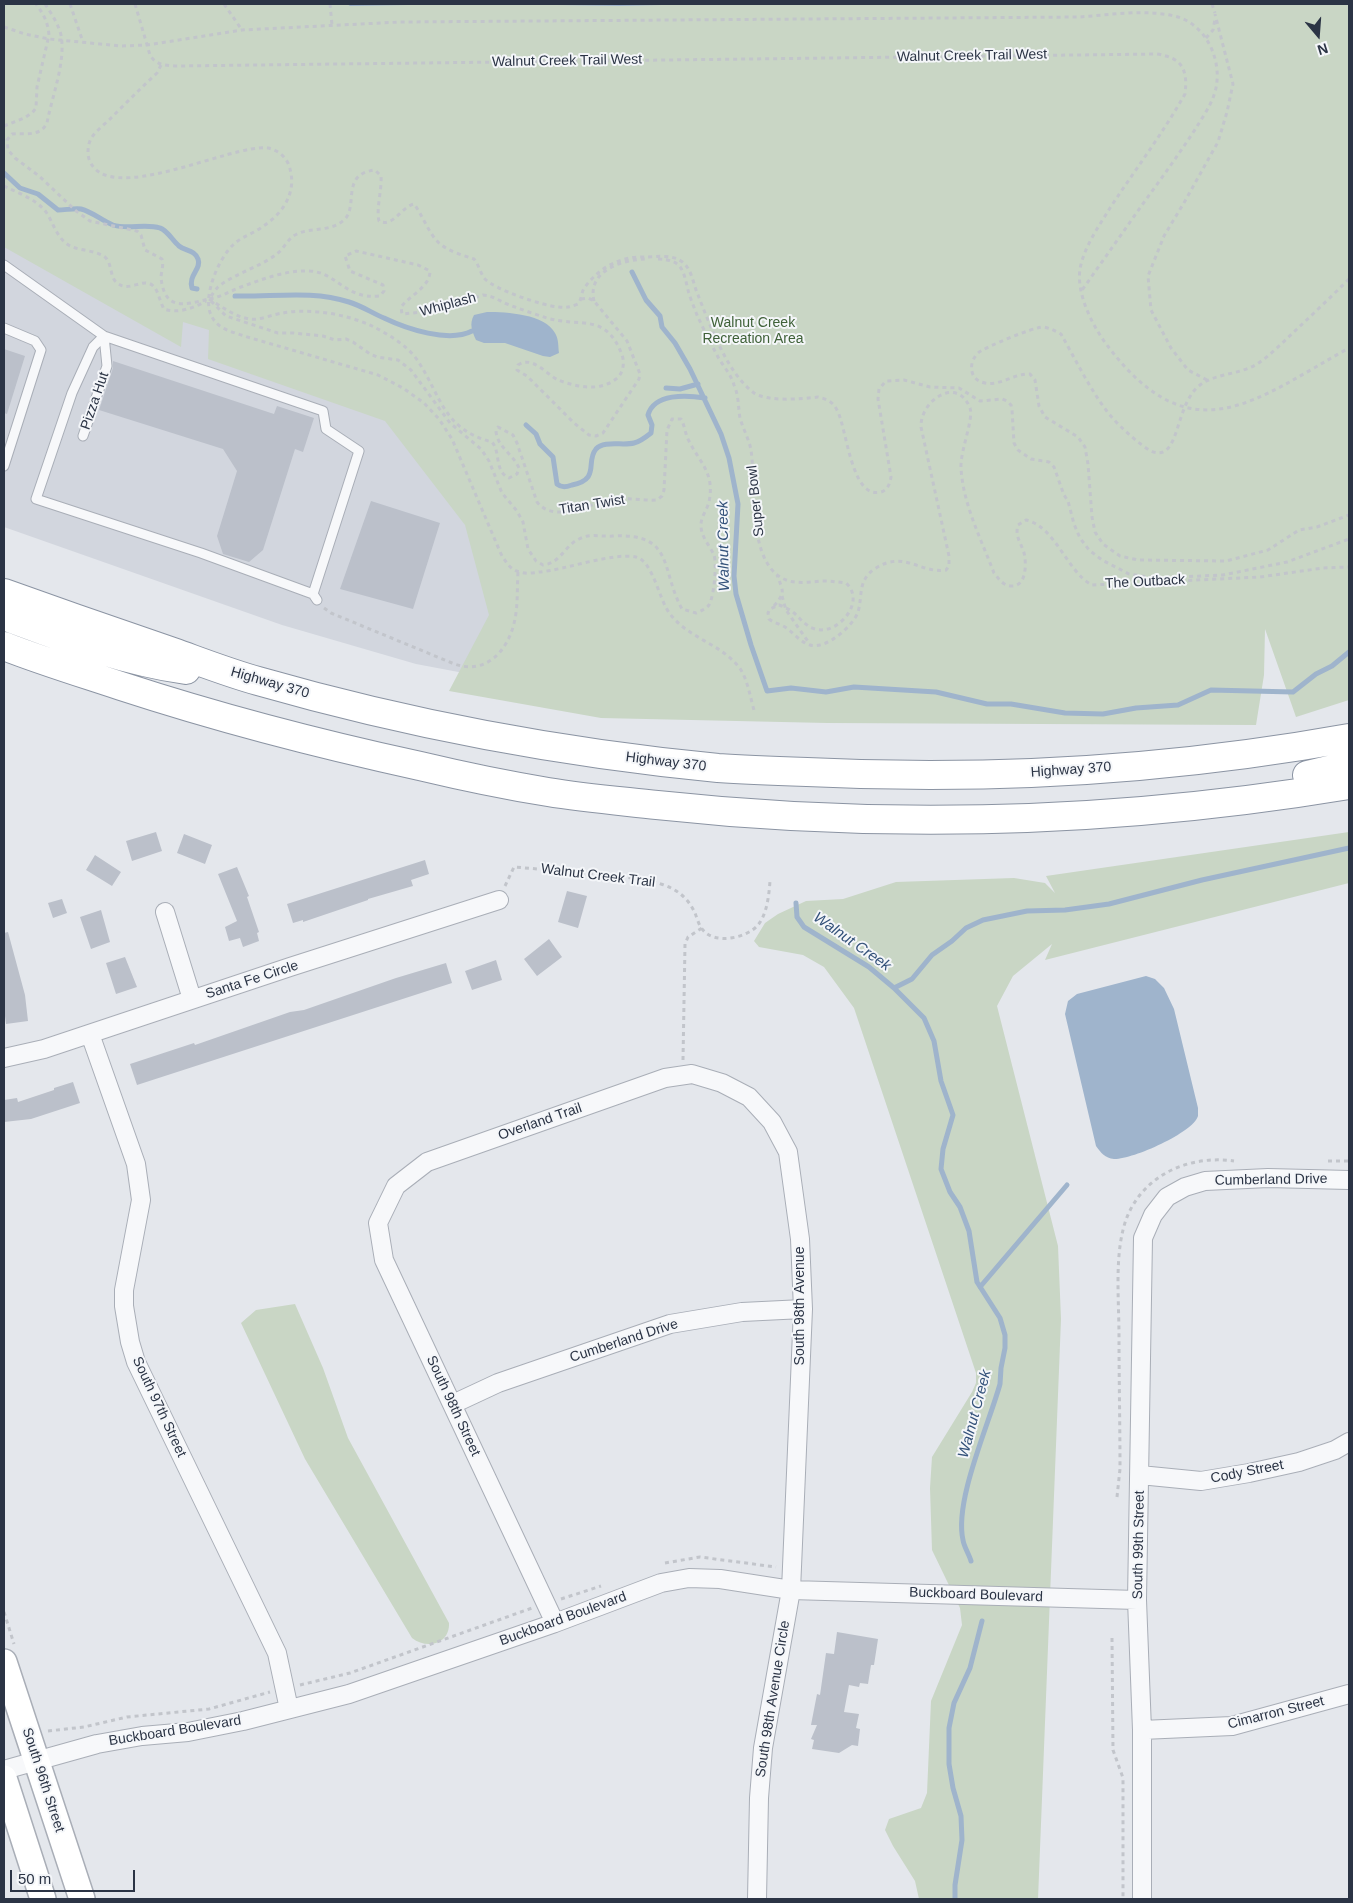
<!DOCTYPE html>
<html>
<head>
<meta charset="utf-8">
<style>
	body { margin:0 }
	#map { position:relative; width:1353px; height:1903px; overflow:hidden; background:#e4e7ec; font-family:Arial,sans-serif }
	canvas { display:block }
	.frame { position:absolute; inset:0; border:5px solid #2b3445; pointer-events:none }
	.north { position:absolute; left:1293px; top:10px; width:50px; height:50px; -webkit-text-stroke:4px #f4f6f9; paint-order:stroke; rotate:162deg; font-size:14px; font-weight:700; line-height:20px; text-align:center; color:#2b3445 }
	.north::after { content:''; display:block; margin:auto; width:18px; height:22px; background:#2b3445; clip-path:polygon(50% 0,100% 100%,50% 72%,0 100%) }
	.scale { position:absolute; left:10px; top:1870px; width:125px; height:22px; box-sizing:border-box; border:2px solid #2b3445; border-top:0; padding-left:6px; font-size:15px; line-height:18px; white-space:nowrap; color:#2b3445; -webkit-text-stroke:4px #f4f6f9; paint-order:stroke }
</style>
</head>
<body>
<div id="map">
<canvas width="1353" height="1903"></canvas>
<div class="frame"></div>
<div class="north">N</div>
<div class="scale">50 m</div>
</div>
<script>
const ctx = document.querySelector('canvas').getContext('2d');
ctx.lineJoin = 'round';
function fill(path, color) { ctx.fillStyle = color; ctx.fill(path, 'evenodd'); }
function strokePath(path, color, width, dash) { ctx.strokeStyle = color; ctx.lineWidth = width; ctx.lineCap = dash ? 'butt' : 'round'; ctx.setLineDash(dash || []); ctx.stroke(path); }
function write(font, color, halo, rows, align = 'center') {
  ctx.font = font + ' Arial,sans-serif'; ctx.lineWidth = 4; ctx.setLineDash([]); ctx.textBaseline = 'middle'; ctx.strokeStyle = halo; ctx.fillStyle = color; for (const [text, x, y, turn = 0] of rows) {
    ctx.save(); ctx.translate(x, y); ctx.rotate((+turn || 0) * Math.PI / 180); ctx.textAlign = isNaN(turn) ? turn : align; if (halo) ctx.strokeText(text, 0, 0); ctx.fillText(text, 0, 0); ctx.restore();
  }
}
const built = new Path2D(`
	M4,216L392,388L554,690L416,664L282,625L4,527Z`);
const green = new Path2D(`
	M4,4H1349V700L1296,717L1265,629L1264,675L1256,725L827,723L601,718L449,691L489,615L465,525L385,421L208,359L209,330L183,322L181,347L4,247Z
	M1349,832V883L1045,960L1052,944L1013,976L997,1006L1058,1246L1061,1319L1038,1899H919L915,1881L893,1846L885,1830L889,1819L921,1808L927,1793L931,1701L962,1625L960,1608L932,1550L930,1488L932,1457L972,1392L976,1383V1373L854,1008L824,967L803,955L759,947L754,941L765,923L778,914L806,901L843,899L896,882L1014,878L1045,883L1055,893L1046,876Z
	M295,1304L323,1368L348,1438L449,1623C450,1644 427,1650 412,1638L305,1459L241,1323L256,1310Z`);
const water = new Path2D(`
	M347,4H465L350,6Z
	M496,4H704L619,6Z
	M487,312C507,312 545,314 555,333C559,340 558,346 559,353L550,357L543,356L505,343H484L476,340C472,331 469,324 474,315Z
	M1146,976L1155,979L1164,988L1174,1009L1198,1108C1198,1109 1198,1115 1198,1116C1193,1133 1131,1160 1114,1159C1105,1158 1101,1153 1096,1146L1065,1014L1068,1001L1077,994Z`);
const stream = new Path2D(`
	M4,173L20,188L38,194L58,210C65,210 75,208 81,209C93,212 102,221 113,225C128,230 145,223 160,228C167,230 173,241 179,246C185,251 195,250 198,259C202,269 188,275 192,288L197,289
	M632,272L646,300L660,316L662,327L675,343L690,369L721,434L729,458L738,504L734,576L736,594L751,645L767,691L791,688L826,692L854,687L936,692L987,704H1011L1065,713L1103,714L1136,708L1178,705L1211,690L1293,692L1316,674L1332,666L1349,652
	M235,296C274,297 312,290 349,302C362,306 372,313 384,318C407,329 449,343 472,331
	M666,388L680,389L698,384
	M526,425L536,434L540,444L553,457L557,484C562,488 566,487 572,485C601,479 585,462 596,449C604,440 623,446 634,443C639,442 646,437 651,433L652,425L648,415C654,393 687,395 705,398
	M796,903L797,917L804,927L869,967L894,988L924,1018L934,1041L941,1081L953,1115L943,1149L941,1169L950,1192L960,1207L969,1231L977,1282L1000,1318L1005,1335V1348L1001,1368L1000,1384C989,1424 954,1501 963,1540C964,1547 969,1554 971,1561
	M894,988L912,979L932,955L952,941L966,928L983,920L1027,911L1065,910L1109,904L1202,880L1349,848
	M980,1287L1067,1185
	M955,1899V1885L962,1840L961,1816L953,1788L949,1764V1728L954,1703L970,1668L982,1621`);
const building = new Path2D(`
	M4,349L25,356L7,414L4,413Z
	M113,361L274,414L277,406L314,418L303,452L295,449L263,550L249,562L223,554L217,536L237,471L223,449L99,410L113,368Z
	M371,501L440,523L413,609L340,589Z
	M156,832L162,851L132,861L126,841Z
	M184,834L212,845L205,864L177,853Z
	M95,855L121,872L112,886L86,870Z
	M425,860L429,874L411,880L413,886L368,899V900L303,922V920L293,923L287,904Z
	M237,867L249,896L247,897L259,932L257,933L259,941L243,947L240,938L229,941L225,927L237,921L218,874Z
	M567,891L587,896L578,928L558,922Z
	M62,899L67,913L53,918L48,903Z
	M101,910L110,942L91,949L80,917Z
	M8,932L25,995L28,1021L6,1024L4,1008L5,1007L4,993V933Z
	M549,939L562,957L537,976L524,959Z
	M125,957L137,987L116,994L106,963Z
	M496,960L502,980L472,990L465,971Z
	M446,963L452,983L137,1085L130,1064L194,1043L195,1045L290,1012L304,1010L396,978Z
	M73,1082L80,1103L31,1119L4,1122V1100L17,1098L18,1102L54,1090V1088Z
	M837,1632L878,1639L874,1665H871L868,1684L860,1683L859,1687L849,1685L844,1712L859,1714L856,1728L860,1729L858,1746L852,1745L839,1753L812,1749L814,1740L811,1739L817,1725H811L817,1694L820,1695L826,1653L834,1654Z`);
const path = new Path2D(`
	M45,4C51,13 58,23 61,35C66,62 52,96 47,123C40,137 25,133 12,134L7,140L8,150L15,158L39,176L76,211L90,221L137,231L141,235L145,250L162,259C164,266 161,272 161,278C165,311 183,305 209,299
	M70,4L83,42
	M135,4L150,55C156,65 164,65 175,66L1157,54C1182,58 1188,69 1185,94C1163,133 1135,170 1110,208C1099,226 1084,247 1080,269C1076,295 1094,329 1110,349C1193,456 1255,400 1349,348
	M224,4L242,30
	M330,4L332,25
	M1212,4L1215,13
	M4,27L25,34L49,39L121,46L147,45L242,30L400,22L1079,17C1109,15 1144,9 1174,16C1207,23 1225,64 1214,95C1210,107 1202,118 1196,128C1181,151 1166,172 1150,194C1127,226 1105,258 1082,290
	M1206,38L1213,30L1215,19
	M161,65L157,73C141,88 126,103 111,118C105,124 97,130 92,137C88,143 87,152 89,159C106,209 232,143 268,148C277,150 284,155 288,163C299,190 284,213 262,227C253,234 242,236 233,245C219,258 201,298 212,317C218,329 233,332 244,336L378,375L403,388L424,403L439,419L452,439L501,554C506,562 510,570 520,572C526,574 533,573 539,572C565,570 613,552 636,557C653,561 659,600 670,614C689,639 723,644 741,670C748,682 750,696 754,710
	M4,126L24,118L32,113L36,108L37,87L49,35C48,22 43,13 36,4
	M4,186C18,193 36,199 46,212C53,222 56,236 67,244C78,252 96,249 106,258C112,265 110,276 116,282C129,295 145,274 155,288C159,294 160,302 164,309C177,314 194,308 206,301
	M658,259C682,260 683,269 688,290C690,298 694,307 697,315C703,328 710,342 717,355C722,365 731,374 734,385C739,396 738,407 740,418C743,429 749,439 751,450C756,485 748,549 776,574C790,586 807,582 823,581C831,581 838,582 846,583C867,602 837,636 815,629C805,626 801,619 793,612C789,609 784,607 779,605L770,609L768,613L769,619C774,623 780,624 785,627C794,633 800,642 810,645C826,650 853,626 858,612C863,595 857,580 876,568C905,550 920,574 946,570L949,566V556L921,427C920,401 957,375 970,408C974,419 960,451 961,468C963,504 981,539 994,573C999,579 1003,586 1012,586C1025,586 1026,569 1025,558C1024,546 1014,538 1018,525L1026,520C1055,526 1068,573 1092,585L1260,577L1323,568L1349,567
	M1349,279C1332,296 1314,313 1297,329C1284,341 1271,355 1257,364C1239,375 1216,373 1200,385C1179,401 1179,442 1165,451C1155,457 1145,447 1138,442C1126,432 1115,422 1106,410C1090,389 1074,357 1061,334C1055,331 1050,328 1043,327C1034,327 985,347 978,353C968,363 969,380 985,383C1001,386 1015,373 1030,374L1035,380L1039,406L1045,417L1078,437L1085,447L1088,464L1092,517L1095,532L1103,544L1120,556L1138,560L1226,561L1268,550L1299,530L1317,527L1349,515
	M209,299C222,307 234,316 249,319C259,321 273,314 283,313C311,308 346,314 372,326C388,334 408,346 418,361C442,398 443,429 492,442C501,453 494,471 509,478L517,474L519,468C513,454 497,447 496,431L498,427L513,435L517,443L537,502C551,520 577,509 595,504C604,501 613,500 622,499C634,498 645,501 657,500L662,496L664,490L667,430L672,419H681C685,426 685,434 689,441C700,463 715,473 709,502C707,510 700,518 701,527C702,538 710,546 714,555C717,564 714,597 709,605C706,609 701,611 696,613L682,609C660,569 675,533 613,536C602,537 589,533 579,539C564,546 561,563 543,565L536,561L528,549L523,522L517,511L502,493L489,461L481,449L450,423L411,370L398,360L377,357L370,354L353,342L346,339L335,340L323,336L293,333H278L226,316Z
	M581,299L588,298L594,301L627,341L640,374L639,379L603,433L596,436L589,435L574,423L527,376L517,370L518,365C532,355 546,374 558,380C577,387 599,392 616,379C623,374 625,363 622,355C606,312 581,328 547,318C534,314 520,309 507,304C498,300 493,296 483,295L434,311L402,314L401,307C410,295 430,287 430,271L418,265L356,251L345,256L350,271L383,285L384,291L380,296C345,300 337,272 309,271C286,270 263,279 241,287C230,291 221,297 209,299C212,295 215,290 218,287C235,273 261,267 278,253C285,247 288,238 297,234C312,227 331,232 344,220C359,206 340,174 375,170L381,176C382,190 376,209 379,221C393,228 401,207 414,204C423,216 428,232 438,242C447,251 462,255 474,259C479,265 480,273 485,279C496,290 543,306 559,307C566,308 571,307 578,304C582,299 581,292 585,287C599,268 620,256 644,257C655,257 671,254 681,261C692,268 693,284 698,295C710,325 727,373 754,393C768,402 802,399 818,397C827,399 833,402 837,410C847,428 851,500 881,492C888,490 890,483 891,477L878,399L879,389L886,381L904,380L930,387L959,388L980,401L1002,399L1007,401L1011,405L1012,410L1014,443L1018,450L1031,459L1049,462L1054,467L1064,495L1068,501L1074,524L1080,538L1089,550L1102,560L1129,574L1155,578L1223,575L1287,562L1349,539
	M594,301C587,271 621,260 645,259
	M1207,380L1188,370L1171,348L1151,310L1148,276L1164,236L1185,201L1218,142L1227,112L1233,84L1215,14
	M782,596L786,610L809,643
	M774,606C786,592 783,591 777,575
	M324,608L331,613L452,663C486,677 509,650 515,619C518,604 517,588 518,572
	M505,886L514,867C548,870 582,872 616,876C631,878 647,879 661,884C677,889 688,898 695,913C697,918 699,926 703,930C715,945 747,938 758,925C767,914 769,895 770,881
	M683,1060L685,944L688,937L702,928
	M1328,1161H1349
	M1117,1497L1120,1469C1120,1425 1119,1380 1119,1336C1119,1303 1115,1262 1123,1230C1135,1179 1185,1154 1234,1161
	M665,1563L700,1557L776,1567
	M561,1599L601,1586
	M4,1612L14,1644
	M1112,1638L1113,1750L1123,1778V1899
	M300,1685L350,1673L532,1608
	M48,1731L84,1727L127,1717L209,1709L270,1692`);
const lane = new Path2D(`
	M4,265L104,336L323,411L326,429L359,451L313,594
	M4,328L35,341L41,350L4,466
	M104,336L93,347L72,393L36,499L201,553L313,594L317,600
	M83,436L107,366L104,336`);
const street = new Path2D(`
	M165,912L192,999
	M90,1034L136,1164L141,1200L124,1290V1306L130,1342L136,1362L277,1653L289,1709
	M4,1058L44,1049L290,967L499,900
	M453,1404L498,1383L670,1324L742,1312L803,1309
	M1140,1475L1201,1481L1249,1473L1299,1462L1335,1450L1349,1442
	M555,1623L384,1260L378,1223L396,1186L427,1162L665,1078L692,1074L722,1083L749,1097L772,1122L788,1152L800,1239L803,1309L791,1590L763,1748L759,1798L757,1899
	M1142,1730L1232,1726L1349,1694
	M4,1770L97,1744L142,1736L188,1732L243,1721L349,1694L555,1623L661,1583L689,1578L720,1579L791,1590L1137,1600
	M1142,1899V1730L1137,1600L1143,1238L1153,1215L1167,1197L1185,1187L1205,1181L1268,1178L1349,1180`);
const secondary = new Path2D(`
	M4,1662L82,1899
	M4,1778L43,1899`);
const highway = new Path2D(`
	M4,593C60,613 117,633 173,652C201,662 229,673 258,681C408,724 562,753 718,768C747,770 777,771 807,772C988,781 1171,770 1349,738
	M4,616C63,638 123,661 186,670
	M4,646C42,661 82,673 121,686C219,718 319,744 420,766C462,776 505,785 548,792C584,798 621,801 657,805C888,830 1121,823 1349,785
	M1307,775L1349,765`);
const streetNames = [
	["Walnut Creek Trail West",972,56,-1],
	["Walnut Creek Trail West",567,61,-1],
	["Whiplash",448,305,-15],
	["Pizza Hut",95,401,-71],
	["Super Bowl",756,501,-96],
	["Titan Twist",592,505,-9],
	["The Outback",1145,582,-3],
	["Highway 370",270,683,16],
	["Highway 370",666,762,7],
	["Highway 370",1071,770,-4],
	["Walnut Creek Trail",598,876,7],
	["Santa Fe Circle",252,980,-18],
	["Overland Trail",540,1122,-19],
	["Cumberland Drive",1271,1180,-1],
	["South 98th Avenue",800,1306,-90],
	["Cumberland Drive",624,1341,-18],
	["South 98th Street",453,1406,65],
	["South 97th Street",159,1407,65],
	["Cody Street",1247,1472,-11],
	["South 99th Street",1139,1545,-89],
	["Buckboard Boulevard",976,1595,2],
	["Buckboard Boulevard",563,1619,-20],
	["South 98th Avenue Circle",773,1699,-81],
	["Cimarron Street",1276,1713,-14],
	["Buckboard Boulevard",175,1731,-9],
	["South 96th Street",43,1780,72]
];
const parkNames = [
	["Walnut Creek",753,323],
	["Recreation Area",753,339]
];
const waterNames = [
	["Walnut Creek",724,546,-91],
	["Walnut Creek",852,942,35],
	["Walnut Creek",975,1414,-75]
];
fill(built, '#d2d6de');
fill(green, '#c9d6c5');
fill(water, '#9fb4cc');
strokePath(stream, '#9fb4cc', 5);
fill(building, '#bbc0ca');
strokePath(lane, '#a9aeb7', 11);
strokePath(street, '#a9aeb7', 20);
strokePath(secondary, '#a9aeb7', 28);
strokePath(highway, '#8b94a3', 30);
strokePath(path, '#c2c5cb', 3, [4, 4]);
strokePath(lane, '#f7f8fa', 9);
strokePath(street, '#f7f8fa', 18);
strokePath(secondary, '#fff', 25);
strokePath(highway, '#fff', 28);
write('14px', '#2b3445', '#f4f6f9', streetNames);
write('14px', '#3f6138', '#f4f6f9', parkNames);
write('italic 15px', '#34527a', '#f4f6f9', waterNames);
</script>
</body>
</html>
